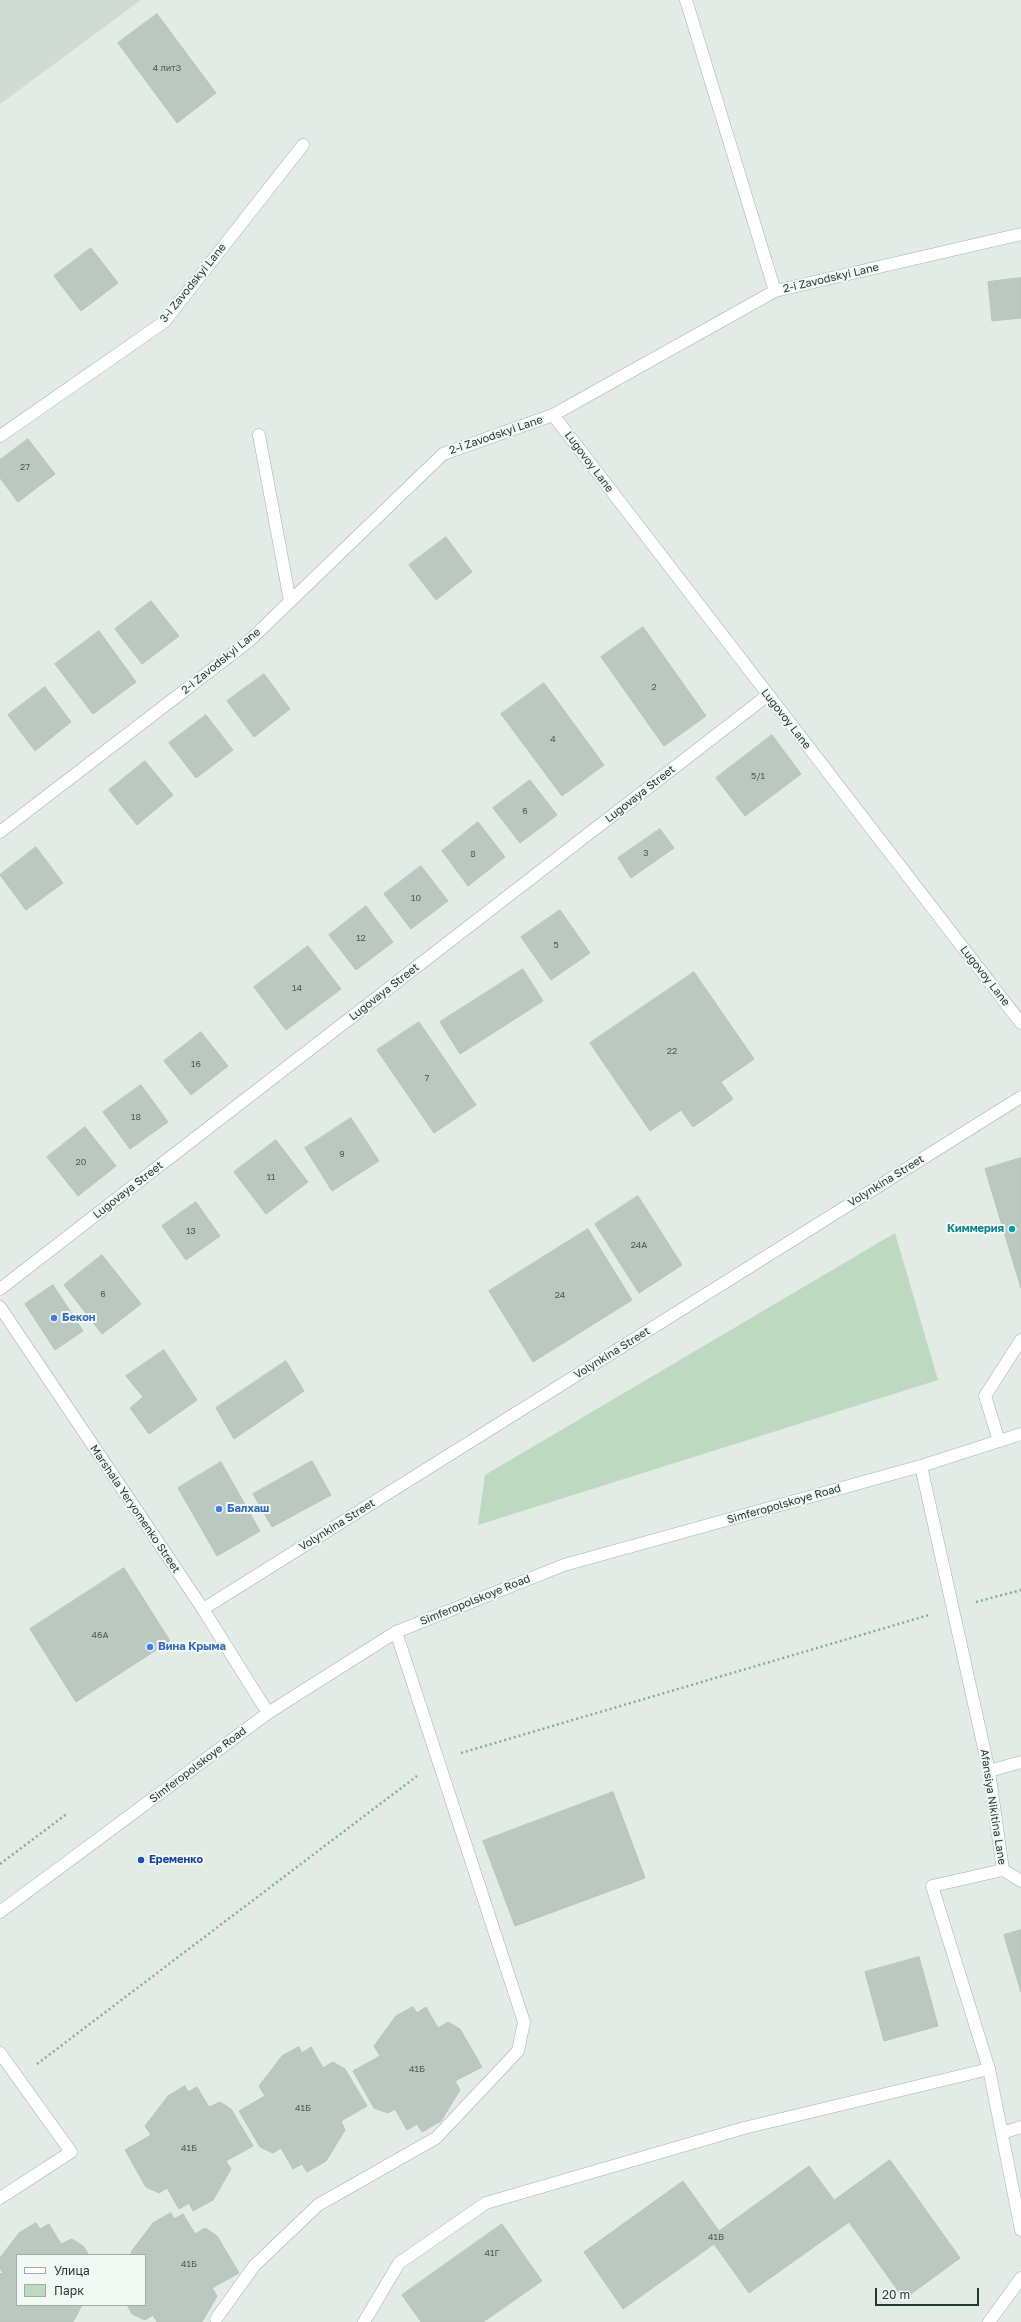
<!DOCTYPE html>
<html>
<head>
<meta charset="utf-8">
<style>
	body { margin:0 }
	#map { position:relative; width:1021px; height:2322px; overflow:hidden; background:#e2ebe6; font-family:"Golos Text",sans-serif }
	canvas { display:block }
	.legend { position:absolute; left:16px; top:2254px; width:130px; height:52px; box-sizing:border-box; background:#f2f8f4; border:1px solid #9faca6; margin:0; padding:5px 7px; list-style:none; font-size:12px; color:#233a31 }
	.legend li { display:flex; align-items:center; gap:8px; height:20px }
	.legend b { width:20px; border:1px solid #9faca6 }
	.scale { position:absolute; left:875px; top:2288px; width:104px; height:18px; box-sizing:border-box; border:2px solid #233a31; border-top:0; padding-left:5px; font-size:12px; line-height:14px; white-space:nowrap; color:#233a31; -webkit-text-stroke:3px #f2f8f4; paint-order:stroke }
</style>
</head>
<body>
<div id="map">
<canvas width="1021" height="2322"></canvas>
<ul class="legend">
<li><b style="height:5px;background:#fff"></b>Улица</li>
<li><b style="height:11px;background:#bddac1"></b>Парк</li>
</ul>
<div class="scale">20 m</div>
</div>
<script>
const ctx = document.querySelector('canvas').getContext('2d');
ctx.lineJoin = 'round';
function fill(path, color) { ctx.fillStyle = color; ctx.fill(path, 'evenodd'); }
function strokePath(path, color, width, dash) { ctx.strokeStyle = color; ctx.lineWidth = width; ctx.lineCap = dash ? 'butt' : 'round'; ctx.setLineDash(dash || []); ctx.stroke(path); }
function write(font, color, halo, rows, align = 'center') {
  ctx.font = font + ' "Golos Text",sans-serif'; ctx.lineWidth = 4; ctx.setLineDash([]); ctx.textBaseline = 'middle'; ctx.strokeStyle = halo; ctx.fillStyle = color; for (const [text, x, y, turn = 0] of rows) {
    ctx.save(); ctx.translate(x, y); ctx.rotate((+turn || 0) * Math.PI / 180); ctx.textAlign = isNaN(turn) ? turn : align; if (halo) ctx.strokeText(text, 0, 0); ctx.fillText(text, 0, 0); ctx.restore();
  }
}
const built = new Path2D(`
	M0,0H141L0,104Z`);
const green = new Path2D(`
	M895,1233L938,1380L478,1525L485,1475Z`);
const building = new Path2D(`
	M157,14L216,93L177,123L118,43Z
	M91,248L118,283L81,311L54,276Z
	M1021,278V318L992,321L988,282Z
	M28,439L55,474L18,502L0,478V460Z
	M446,537L472,572L436,600L409,565Z
	M151,601L179,636L142,664L115,629Z
	M643,627L706,716L664,746L601,657Z
	M99,631L136,682L93,714L55,664Z
	M264,674L290,709L254,737L227,701Z
	M544,683L604,765L562,796L501,714Z
	M45,687L71,722L35,751L8,715Z
	M206,715L233,750L196,778L169,743Z
	M772,735L801,774L745,816L716,778Z
	M145,761L173,795L137,825L109,790Z
	M530,780L557,815L520,843L493,808Z
	M478,822L505,857L468,886L442,851Z
	M660,829L674,848L631,878L618,858Z
	M36,847L63,883L26,910L0,875Z
	M421,866L448,901L411,929L384,894Z
	M366,906L393,942L356,970L329,935Z
	M560,910L590,953L551,980L521,937Z
	M308,946L341,989L286,1030L254,987Z
	M523,969L543,1001L460,1054L440,1022Z
	M694,972L754,1059L721,1082L733,1099L693,1127L681,1110L650,1131L590,1043Z
	M419,1022L476,1105L434,1133L377,1050Z
	M201,1032L228,1066L191,1095L164,1061Z
	M141,1085L168,1122L130,1149L103,1112Z
	M351,1118L379,1161L332,1191L305,1148Z
	M85,1127L116,1166L78,1196L47,1157Z
	M276,1140L308,1182L266,1214L234,1172Z
	M1021,1158V1288L985,1169Z
	M638,1196L682,1265L639,1293L595,1224Z
	M196,1202L220,1236L186,1260L162,1226Z
	M588,1229L632,1300L533,1362L489,1291Z
	M102,1255L141,1304L102,1334L64,1285Z
	M53,1285L83,1331L55,1350L25,1304Z
	M164,1350L197,1400L149,1434L130,1408L143,1397L126,1376Z
	M286,1361L304,1391L234,1439L216,1408Z
	M312,1461L331,1495L272,1527L253,1494Z
	M221,1462L260,1531L217,1556L178,1488Z
	M124,1568L170,1641L76,1702L30,1629Z
	M613,1792L645,1878L515,1926L483,1841Z
	M1021,1930V1992L1004,1935Z
	M919,1957L938,2026L884,2041L865,1972Z
	M413,2007L417,2013L426,2007L438,2028L448,2022L460,2029L482,2067L455,2081L460,2090L441,2121L422,2132L417,2124L407,2130L395,2109L388,2113L374,2108L353,2071L380,2056L374,2046L396,2016Z
	M299,2047L302,2053L311,2047L323,2068L333,2062L345,2069L367,2106L341,2121L345,2130L326,2161L307,2172L302,2164L293,2169L281,2148L273,2153L260,2147L239,2111L265,2096L259,2086L282,2056Z
	M185,2086L188,2092L197,2087L209,2107L220,2102L231,2109L253,2146L226,2161L231,2169L213,2200L193,2211L189,2203L179,2209L167,2188L159,2193L146,2187L125,2150L151,2135L145,2126L168,2096Z
	M890,2160L960,2258L904,2299L849,2222L749,2293L714,2244L623,2309L584,2252L683,2181L719,2231L809,2166L834,2200Z
	M171,2213L174,2219L183,2214L195,2234L205,2228L217,2236L239,2273L212,2288L217,2296L202,2322H157L153,2315L145,2320L132,2314L127,2305H145V2255H132L131,2252L153,2223Z
	M36,2223L40,2229L49,2224L61,2244L72,2239L83,2246L89,2255H17V2305H82L73,2322H0V2274L3,2273L0,2268V2258L19,2233Z
	M502,2224L542,2281L483,2322H421L402,2295Z`);
const path = new Path2D(`
	M976,1602L1021,1590
	M461,1753L929,1615
	M0,1864L68,1813
	M37,2064L417,1776`);
const lane = new Path2D(`
	M686,0L775,291
	M553,415L1021,1023
	M259,435L290,601
	M0,436L164,322L303,145
	M0,832L249,641L443,454L553,415L775,291L1021,234
	M989,1771L1021,1762
	M1003,1870L1021,1881
	M0,2053L71,2152L0,2198
	M1002,2133L1021,2127
	M216,2319L254,2266L318,2205L436,2138L518,2051L524,2022L396,1632
	M364,2322L399,2263L486,2203L744,2128L989,2069`);
const street = new Path2D(`
	M0,1289L768,695
	M0,1307L203,1609L268,1713
	M999,1441L985,1396L1021,1340
	M921,1466L989,1771L1003,1870L932,1886L989,2069L1021,2230
	M203,1609L1021,1097
	M989,2322L1021,2278`);
const secondary = new Path2D(`
	M0,1912L268,1713L396,1632L564,1565L921,1466L1021,1434`);
const markers = [
	[1012,1229,4,"#0f9aa8"],
	[54,1318,4,"#3f7fe0"],
	[219,1509,4,"#3f7fe0"],
	[150,1647,4,"#3f7fe0"],
	[141,1860,4,"#1a4fb4"]
];
const numberNames = [
	["4 литЗ",167,68],
	["27",25,467],
	["2",654,687],
	["4",553,739],
	["5/1",758,776],
	["6",525,811],
	["3",646,853],
	["8",473,854],
	["10",416,898],
	["12",361,938],
	["5",556,945],
	["14",297,988],
	["22",672,1051],
	["16",196,1064],
	["7",427,1078],
	["18",136,1117],
	["9",342,1154],
	["20",81,1162],
	["11",271,1177],
	["13",191,1231],
	["24А",639,1245],
	["6",103,1294],
	["24",560,1295],
	["46А",100,1635],
	["41Б",417,2069],
	["41Б",303,2108],
	["41Б",189,2148],
	["41В",716,2237],
	["41Г",492,2253],
	["41Б",189,2264]
];
const streetNames = [
	["2-i Zavodskyi Lane",831,278,-13],
	["3-i Zavodskyi Lane",193,283,-51],
	["2-i Zavodskyi Lane",496,435,-19],
	["Lugovoy Lane",589,462,53],
	["2-i Zavodskyi Lane",221,661,-39],
	["Lugovoy Lane",786,719,52],
	["Lugovaya Street",640,794,-38],
	["Lugovoy Lane",985,976,52],
	["Lugovaya Street",384,992,-38],
	["Volynkina Street",886,1181,-32],
	["Lugovaya Street",128,1190,-38],
	["Volynkina Street",612,1353,-32],
	["Simferopolskoye Road",784,1504,-16],
	["Marshala Yeryomenko Street",135,1509,56],
	["Volynkina Street",337,1525,-32],
	["Simferopolskoye Road",475,1600,-22],
	["Simferopolskoye Road",198,1765,-37],
	["Afansiya Nikitina Lane",993,1807,81]
];
const cultureNames = [
	["Киммерия",1004,1229]
];
const shopNames = [
	["Бекон",62,1318],
	["Балхаш",227,1509],
	["Вина Крыма",158,1647]
];
const transitNames = [
	["Еременко",149,1860]
];
fill(built, '#d0dbd5');
fill(green, '#bddac1');
fill(building, '#bac8c1');
strokePath(building, '#b5c4bc', 1);
strokePath(lane, '#a5b2ac', 13);
strokePath(street, '#a5b2ac', 13);
strokePath(secondary, '#a1b6ac', 13);
strokePath(path, '#85ac9b', 2.5, [2, 3]);
strokePath(lane, '#fff', 12);
strokePath(street, '#fff', 12);
strokePath(secondary, '#fff', 12);
for (const [x, y, r, color] of markers) { const dot = new Path2D(); dot.arc(x, y, r, 0, 2 * Math.PI); ctx.fillStyle = color; ctx.fill(dot); strokePath(dot, '#f2f8f4', 1.5); }
write('9px', '#495e55', null, numberNames);
write('11px', '#233a31', '#f2f8f4', streetNames);
write('bold 11px', '#0d838f', '#f2f8f4', cultureNames, 'right');
write('bold 11px', '#366cbe', '#f2f8f4', shopNames, 'left');
write('bold 11px', '#164399', '#f2f8f4', transitNames, 'left');
</script>
</body>
</html>
